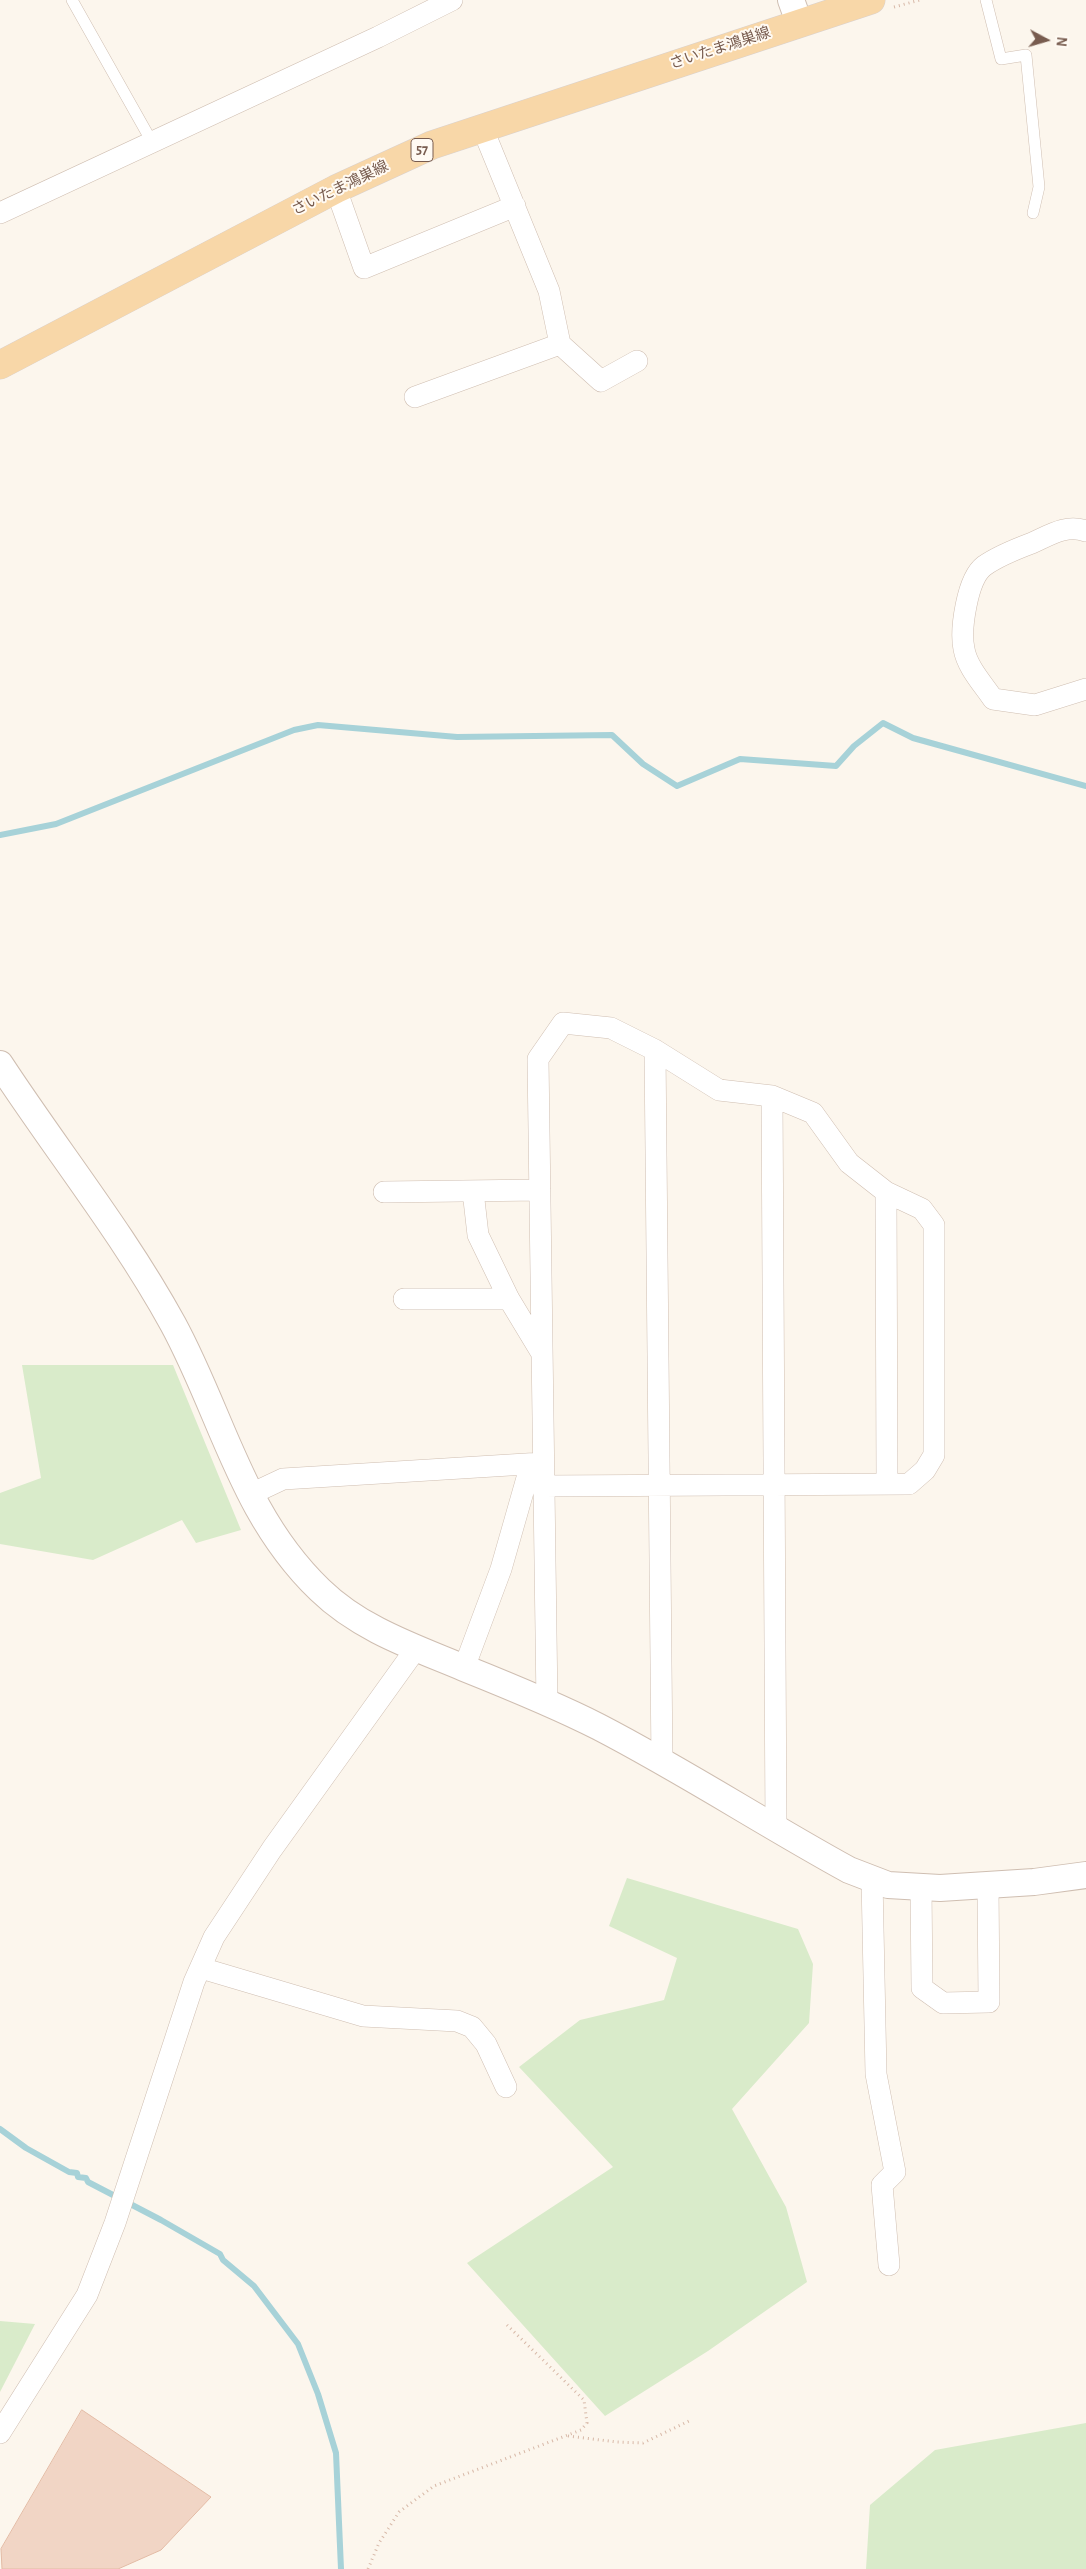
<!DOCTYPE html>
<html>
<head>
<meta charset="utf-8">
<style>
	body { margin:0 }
	#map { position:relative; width:1086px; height:2569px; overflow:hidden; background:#fcf6ed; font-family:"Alegreya Sans",sans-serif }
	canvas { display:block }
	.north { position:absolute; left:1021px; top:15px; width:50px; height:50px; -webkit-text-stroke:4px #fffaf3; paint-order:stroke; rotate:96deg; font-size:14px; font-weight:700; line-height:20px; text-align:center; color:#785c4f }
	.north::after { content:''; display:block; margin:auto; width:18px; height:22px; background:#785c4f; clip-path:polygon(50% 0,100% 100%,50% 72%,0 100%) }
</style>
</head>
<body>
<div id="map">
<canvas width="1086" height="2569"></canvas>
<div class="north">N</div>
</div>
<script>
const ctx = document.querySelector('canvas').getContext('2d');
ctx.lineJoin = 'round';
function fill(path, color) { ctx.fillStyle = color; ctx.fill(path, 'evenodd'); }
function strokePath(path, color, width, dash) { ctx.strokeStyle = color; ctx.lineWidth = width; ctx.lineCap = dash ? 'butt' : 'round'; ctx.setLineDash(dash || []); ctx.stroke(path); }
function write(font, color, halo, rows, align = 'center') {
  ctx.font = font + ' "Alegreya Sans","Noto Sans JP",sans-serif'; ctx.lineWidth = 4; ctx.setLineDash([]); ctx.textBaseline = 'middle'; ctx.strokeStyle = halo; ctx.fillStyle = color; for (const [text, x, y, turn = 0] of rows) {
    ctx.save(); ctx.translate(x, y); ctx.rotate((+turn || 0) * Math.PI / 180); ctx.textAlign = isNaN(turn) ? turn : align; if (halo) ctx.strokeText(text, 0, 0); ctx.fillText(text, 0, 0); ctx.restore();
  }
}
const green = new Path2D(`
	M22,1365H173L241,1530L196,1543L182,1520L93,1560L0,1544V1493L41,1478Z
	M627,1878L798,1929L813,1964L809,2023L732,2109L786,2207L807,2282L708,2351L605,2416L467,2263L613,2167L519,2067L580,2020L664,2000L677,1958L609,1926Z
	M0,2321L35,2324L0,2392Z
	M1086,2423V2569H866L870,2505L935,2450Z`);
const stream = new Path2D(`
	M0,835L56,824L294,730L318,725L457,737L612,735L643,764L677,786L740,759L836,766L854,746L883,723L913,738L1086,786
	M0,2129L26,2148L69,2172L77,2173L78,2177L86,2178L88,2182L161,2220L220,2254L223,2260L254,2286L298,2344L318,2394L336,2453L341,2569`);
const building = new Path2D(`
	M82,2410L211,2497L161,2550L118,2569H2L1,2549Z`);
const path = new Path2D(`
	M894,7L920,0
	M568,2436L617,2442L643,2443L689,2421
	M368,2569L379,2543L399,2512L434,2486L581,2430L587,2423L584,2400L507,2325`);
const service = new Path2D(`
	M72,0L152,142
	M986,0L1001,59L1026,55L1039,187L1033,213`);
const minor = new Path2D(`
	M482,127L549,291L560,344L601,381L637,361
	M336,189L364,268L515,206
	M0,213L378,37L452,0
	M415,397L560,344
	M1086,531C1066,524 1050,535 1032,543C1016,549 998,556 984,566C967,579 960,630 964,649C967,667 983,684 993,699L1035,705L1086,689
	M655,1050L662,1763
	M772,1096L776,1829
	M473,1191L478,1235L509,1299L541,1352
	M384,1192L540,1190
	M404,1299H509
	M543,1486L909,1484L925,1470L934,1455V1225L922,1209L886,1192
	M249,1495L283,1479L542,1463
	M464,1668L501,1569L531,1464
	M547,1704L538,1059L563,1023L611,1028L655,1050L719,1090L772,1096L813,1113L849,1163L886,1192L887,1482
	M872,1879L876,2074L895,2172L882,2185L889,2265
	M921,1887L922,1988L943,2003L989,2002L988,1885
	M201,1968L363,2016L457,2021L472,2027L486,2044L506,2087
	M0,2433L87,2295L115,2223L194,1982L214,1937L272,1849L415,1650`);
const tertiary = new Path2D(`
	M791,0L799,22
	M0,1064C57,1151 123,1233 173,1324C223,1416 241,1514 320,1590C360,1629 414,1647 464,1668C509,1686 556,1705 599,1727C684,1771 765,1824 849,1870L888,1885L940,1888L1034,1882L1086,1875`);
const primary = new Path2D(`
	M0,365L336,189L432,145L871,0`);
const shields = [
	[422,150,22]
];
const shieldNames = [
	["57",422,150]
];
const streetNames = [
	["さいたま鴻巣線",720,48,-18],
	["さいたま鴻巣線",340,188,-26]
];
fill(green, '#d9ebca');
strokePath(stream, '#a7d2d8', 6);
fill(building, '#f1d5c5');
strokePath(building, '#e3bba5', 1);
strokePath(service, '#cfbeb1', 12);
strokePath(minor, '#cfbeb1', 22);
strokePath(tertiary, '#cfbeb1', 28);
strokePath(primary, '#d9d1ce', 29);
strokePath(path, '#d7b8a7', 3, [1, 4]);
strokePath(service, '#fff', 11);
strokePath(minor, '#fff', 21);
strokePath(tertiary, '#fff', 26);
strokePath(primary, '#f8d7a8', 28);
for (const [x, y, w] of shields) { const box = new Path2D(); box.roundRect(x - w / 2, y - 11.5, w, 23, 4); ctx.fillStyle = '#fffaf3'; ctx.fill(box); strokePath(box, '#785c4f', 1); }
write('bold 14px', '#785c4f', null, shieldNames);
write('15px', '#785c4f', '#fffaf3', streetNames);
</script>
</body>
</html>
